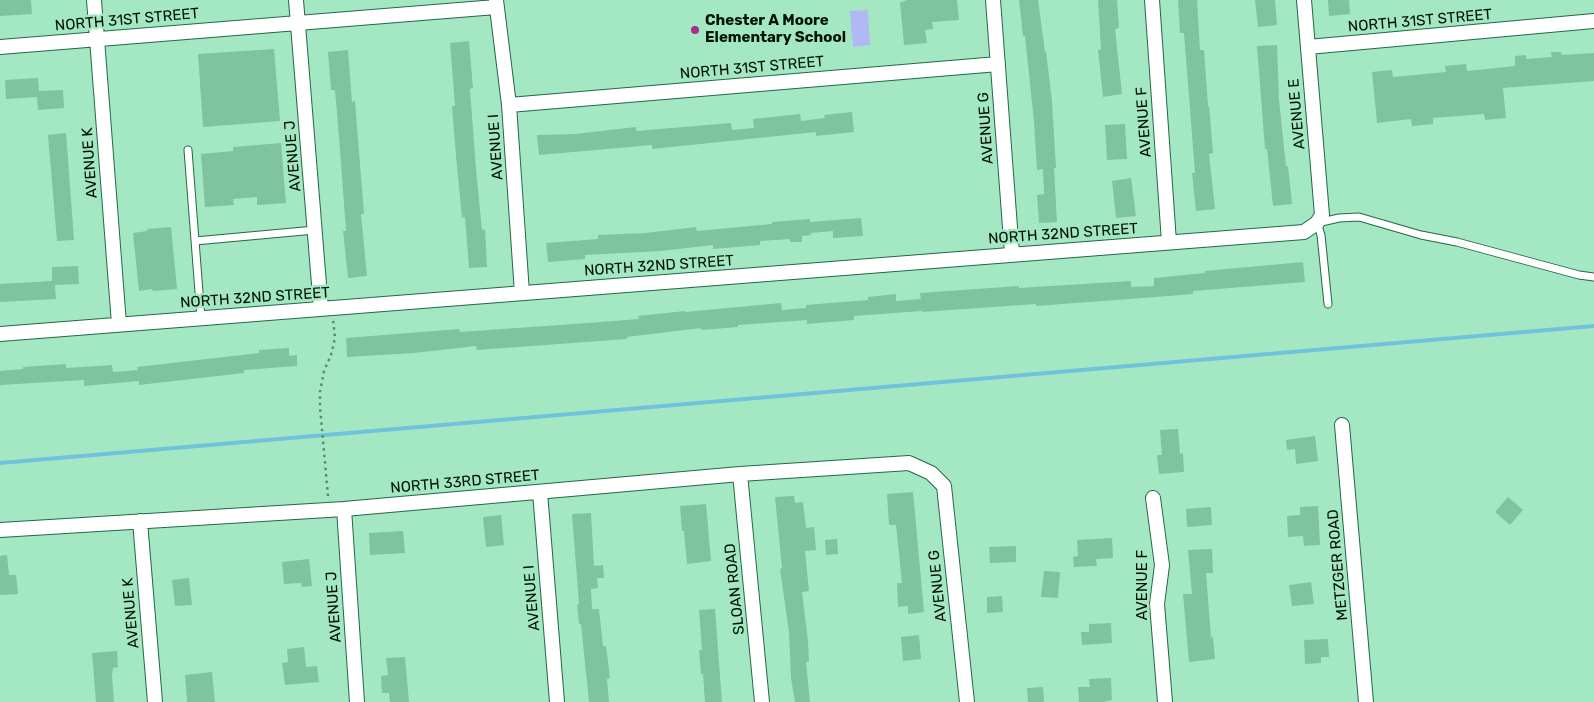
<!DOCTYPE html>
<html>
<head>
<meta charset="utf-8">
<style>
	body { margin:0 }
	canvas { display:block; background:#a3e8c2 }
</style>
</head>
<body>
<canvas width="1594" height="702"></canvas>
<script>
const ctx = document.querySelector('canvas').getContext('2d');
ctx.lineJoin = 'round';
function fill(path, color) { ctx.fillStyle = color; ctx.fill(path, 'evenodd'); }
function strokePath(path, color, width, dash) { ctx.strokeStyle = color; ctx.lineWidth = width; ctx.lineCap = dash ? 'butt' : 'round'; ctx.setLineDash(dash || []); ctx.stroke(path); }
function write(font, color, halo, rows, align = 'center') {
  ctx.font = font + ' Rubik,sans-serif'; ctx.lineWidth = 5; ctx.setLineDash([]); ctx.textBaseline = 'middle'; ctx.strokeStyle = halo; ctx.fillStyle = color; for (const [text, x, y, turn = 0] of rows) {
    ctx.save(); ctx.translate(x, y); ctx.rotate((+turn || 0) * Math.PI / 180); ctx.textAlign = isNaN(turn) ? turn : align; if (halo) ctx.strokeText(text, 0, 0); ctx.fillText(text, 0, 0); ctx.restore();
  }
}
const green = new Path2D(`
	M868,10L870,45L853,47L850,11Z`);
const stream = new Path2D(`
	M0,463L1594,326`);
const building = new Path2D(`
	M0,0H31L32,14L0,16Z
	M906,0H957L959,20L932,22L933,29L925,30L927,43L904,45L900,2L906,1Z
	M1019,0H1038L1045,52L1046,51L1052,102L1056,168H1054L1057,222L1039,223L1037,195L1044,194L1043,169L1037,170L1034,122L1025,36H1023Z
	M1098,0H1117L1119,28L1115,29L1122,94L1103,97L1098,50L1101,49Z
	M1178,0H1197L1200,50H1204L1208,106H1209L1213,153L1209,154L1215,209L1196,211L1192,173H1195L1184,33H1180Z
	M1255,0H1275L1277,25L1258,27Z
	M1328,0H1349L1350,14L1329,16Z
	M469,41L473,88L470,89L476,169L482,230L485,229L487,267L469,268L465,217L462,218L456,156L452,106H455L450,43Z
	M1277,45L1279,100L1286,166H1288L1292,204L1273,206L1267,149H1265L1257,46Z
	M274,49L280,121L203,127L198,54Z
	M348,50L352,102L355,101L364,214H361L367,276L348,278L343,231H346L340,150L335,90H331L328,52Z
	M1551,52H1561L1562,55L1594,53V81L1503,88L1506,118L1485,120L1484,114L1433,118V124L1412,126L1411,119L1377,123L1372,72L1392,70L1393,77L1446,72L1445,66L1466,64L1467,71L1515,66V56L1526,55V59L1552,57Z
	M38,78L39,91L63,90L64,108L38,110L37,97L6,99L5,80Z
	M852,112L854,132L816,136V132L652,149V145L539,155L537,135L575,134L636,127V131L731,123L732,130L754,128L753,119L800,114L801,121L825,118L824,115Z
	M1125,124L1127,159L1107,160L1105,125Z
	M66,133L74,240L57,241L48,135Z
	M281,143L286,203L257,205V197L233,199L234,205L205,207L201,154L233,151V147Z
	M1131,178L1136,216L1116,218L1112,181Z
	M861,218L863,236L833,238V231L811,233V235L802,236V242H790V239L760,241V245L713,249V245L661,251L585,255V259L548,262L546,243L598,239V235L645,233L696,227L697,231L772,224V222L810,219V222Z
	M171,227L177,289L153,291L152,289L139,291L133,233L147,231V229Z
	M1303,262L1305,282L1193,291V294L1156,297L1036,306V304L922,312V311L854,316V320L807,324V320L738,325V327L701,330V328L627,337V339L477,350L476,346L414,353L347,357L346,338L459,329L460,332L588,323L639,319L638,316L685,311V312L781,303L782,310L806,308V305L868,300V297L896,294V301L921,299L920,293L1019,286V288L1131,281V287L1154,286V278L1205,273V271Z
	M78,266L79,284L55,285L56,299L0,302V284L52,281V267Z
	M289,348V356L297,355V366L244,370V373L139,385V381L84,386V380L0,385V371L23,369V367L66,364V368L112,365L113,372L138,370L137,367L259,353V350Z
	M1178,429L1180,454L1183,453L1184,472L1159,474L1157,455H1162L1160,430Z
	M1315,436L1318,461L1296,464L1295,449L1287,450L1286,440Z
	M913,492L924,612L908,614V606L898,607L897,583H902L896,525H889L887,494Z
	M794,496L795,503L803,502L806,528L814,527L816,550L805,551L809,591L802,592L808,641L809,662H806L810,702H795L791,678L789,632L780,569L782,568L775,497Z
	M1508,497L1523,510L1510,525L1495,512Z
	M706,504L711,561L687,564L684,531H682L680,506Z
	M1318,506L1320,545L1304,546L1303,536L1288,537L1287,516L1300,515V507Z
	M1211,507L1212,525L1187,527L1186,509Z
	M591,513L594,566L603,565L604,578H597L598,588L591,589L592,609H599L603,646H606L610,678L607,679L609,702H589L581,624H579L577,605L579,604L572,514Z
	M501,515L504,545L486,547L483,517Z
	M403,531L405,553L370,555L369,533Z
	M1112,538L1113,558L1096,559L1097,566L1074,567L1073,557L1078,556L1077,540Z
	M837,539L838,554L826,555L825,540Z
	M1016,546V562L990,563L989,547Z
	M1212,549L1213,573H1206L1211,638L1213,637L1215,659L1189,662L1183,594H1192L1188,550Z
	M7,555L9,575H16L18,594L0,595V556Z
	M309,559L312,586L302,587L301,583L284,584L282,562Z
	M1044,571L1060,572L1058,598L1041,597Z
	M189,578L192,605L175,606L172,580Z
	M1311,582L1314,604L1292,606L1289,585Z
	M1002,596L1003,612L987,613V597Z
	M715,609L722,702H705L703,674H701L699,650H702L699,610Z
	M1111,623L1112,643L1082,645L1081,632H1089V624Z
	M919,635L921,659L903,661L901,637Z
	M1328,639L1329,657H1321V663L1305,664L1304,640Z
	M304,647L306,667L317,666L319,682L285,685L282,663L288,662L287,649Z
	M117,651L118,667L113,668L112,676L114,702H96L92,653Z
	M405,657L409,702H390L389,693H382L381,676L388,675L386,658Z
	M212,672L215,702H187L185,675Z
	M1111,678L1112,700L1103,702H1079L1078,687H1090L1089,679Z
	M1043,687L1044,702H1028L1027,688Z`);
const path = new Path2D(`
	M328,496L320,407V392L324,371L331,355L335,338L333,319`);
const service = new Path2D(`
	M188,150L201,318
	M195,241L315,230
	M1328,304L1321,235L1317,223L1339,218L1359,217L1421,235L1457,242L1579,275L1594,277`);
const minor = new Path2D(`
	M94,0L119,324
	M296,0L321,309
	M496,0L509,105L522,293
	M993,0L1012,254
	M1152,0L1169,242
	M0,47L496,7
	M1308,47L1594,21
	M509,105L998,64
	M0,334L1304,232L1317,223L1322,215L1304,0
	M1342,425L1366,702
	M740,474L762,702
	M540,492L557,702
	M1153,498L1162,565L1157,604L1165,702
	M344,509L357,702
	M140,521L155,702
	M0,530L344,509L740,474L909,463L931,473L944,486L967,702`);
const markers = [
	[695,30,5,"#a63088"]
];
const streetNames = [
	["NORTH 31ST STREET",127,20,-5],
	["NORTH 31ST STREET",1420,21,-5],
	["NORTH 31ST STREET",752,68,-5],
	["AVENUE E",1297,114,-95],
	["AVENUE F",1144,122,-94],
	["AVENUE G",986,128,-94],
	["AVENUE I",496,147,-94],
	["AVENUE J",293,156,-95],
	["AVENUE K",90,163,-94],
	["NORTH 32ND STREET",1063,234,-4],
	["NORTH 32ND STREET",659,266,-4],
	["NORTH 32ND STREET",255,298,-4],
	["NORTH 33RD STREET",465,482,-5],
	["METZGER ROAD",1338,565,-95],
	["AVENUE F",1143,585,-90],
	["AVENUE G",938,586,-96],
	["SLOAN ROAD",735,589,-96],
	["AVENUE I",532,598,-95],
	["AVENUE J",334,607,-94],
	["AVENUE K",131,613,-95]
];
const poiNames = [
	["Chester A Moore",705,21],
	["Elementary School",705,38]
];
fill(green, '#b2b8f5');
strokePath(stream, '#71c3dc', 4);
fill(building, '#80c49f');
strokePath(service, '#226848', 9);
strokePath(minor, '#226848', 16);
strokePath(path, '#5b8a70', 2.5, [2.5, 4]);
strokePath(service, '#fff', 7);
strokePath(minor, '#fff', 14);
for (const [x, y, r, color] of markers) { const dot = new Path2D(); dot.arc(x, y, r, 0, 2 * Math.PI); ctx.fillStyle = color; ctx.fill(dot); strokePath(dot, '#a3e8c2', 2); }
write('15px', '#001207', '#a3e8c2', streetNames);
write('bold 15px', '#001207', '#a3e8c2', poiNames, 'left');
</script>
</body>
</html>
